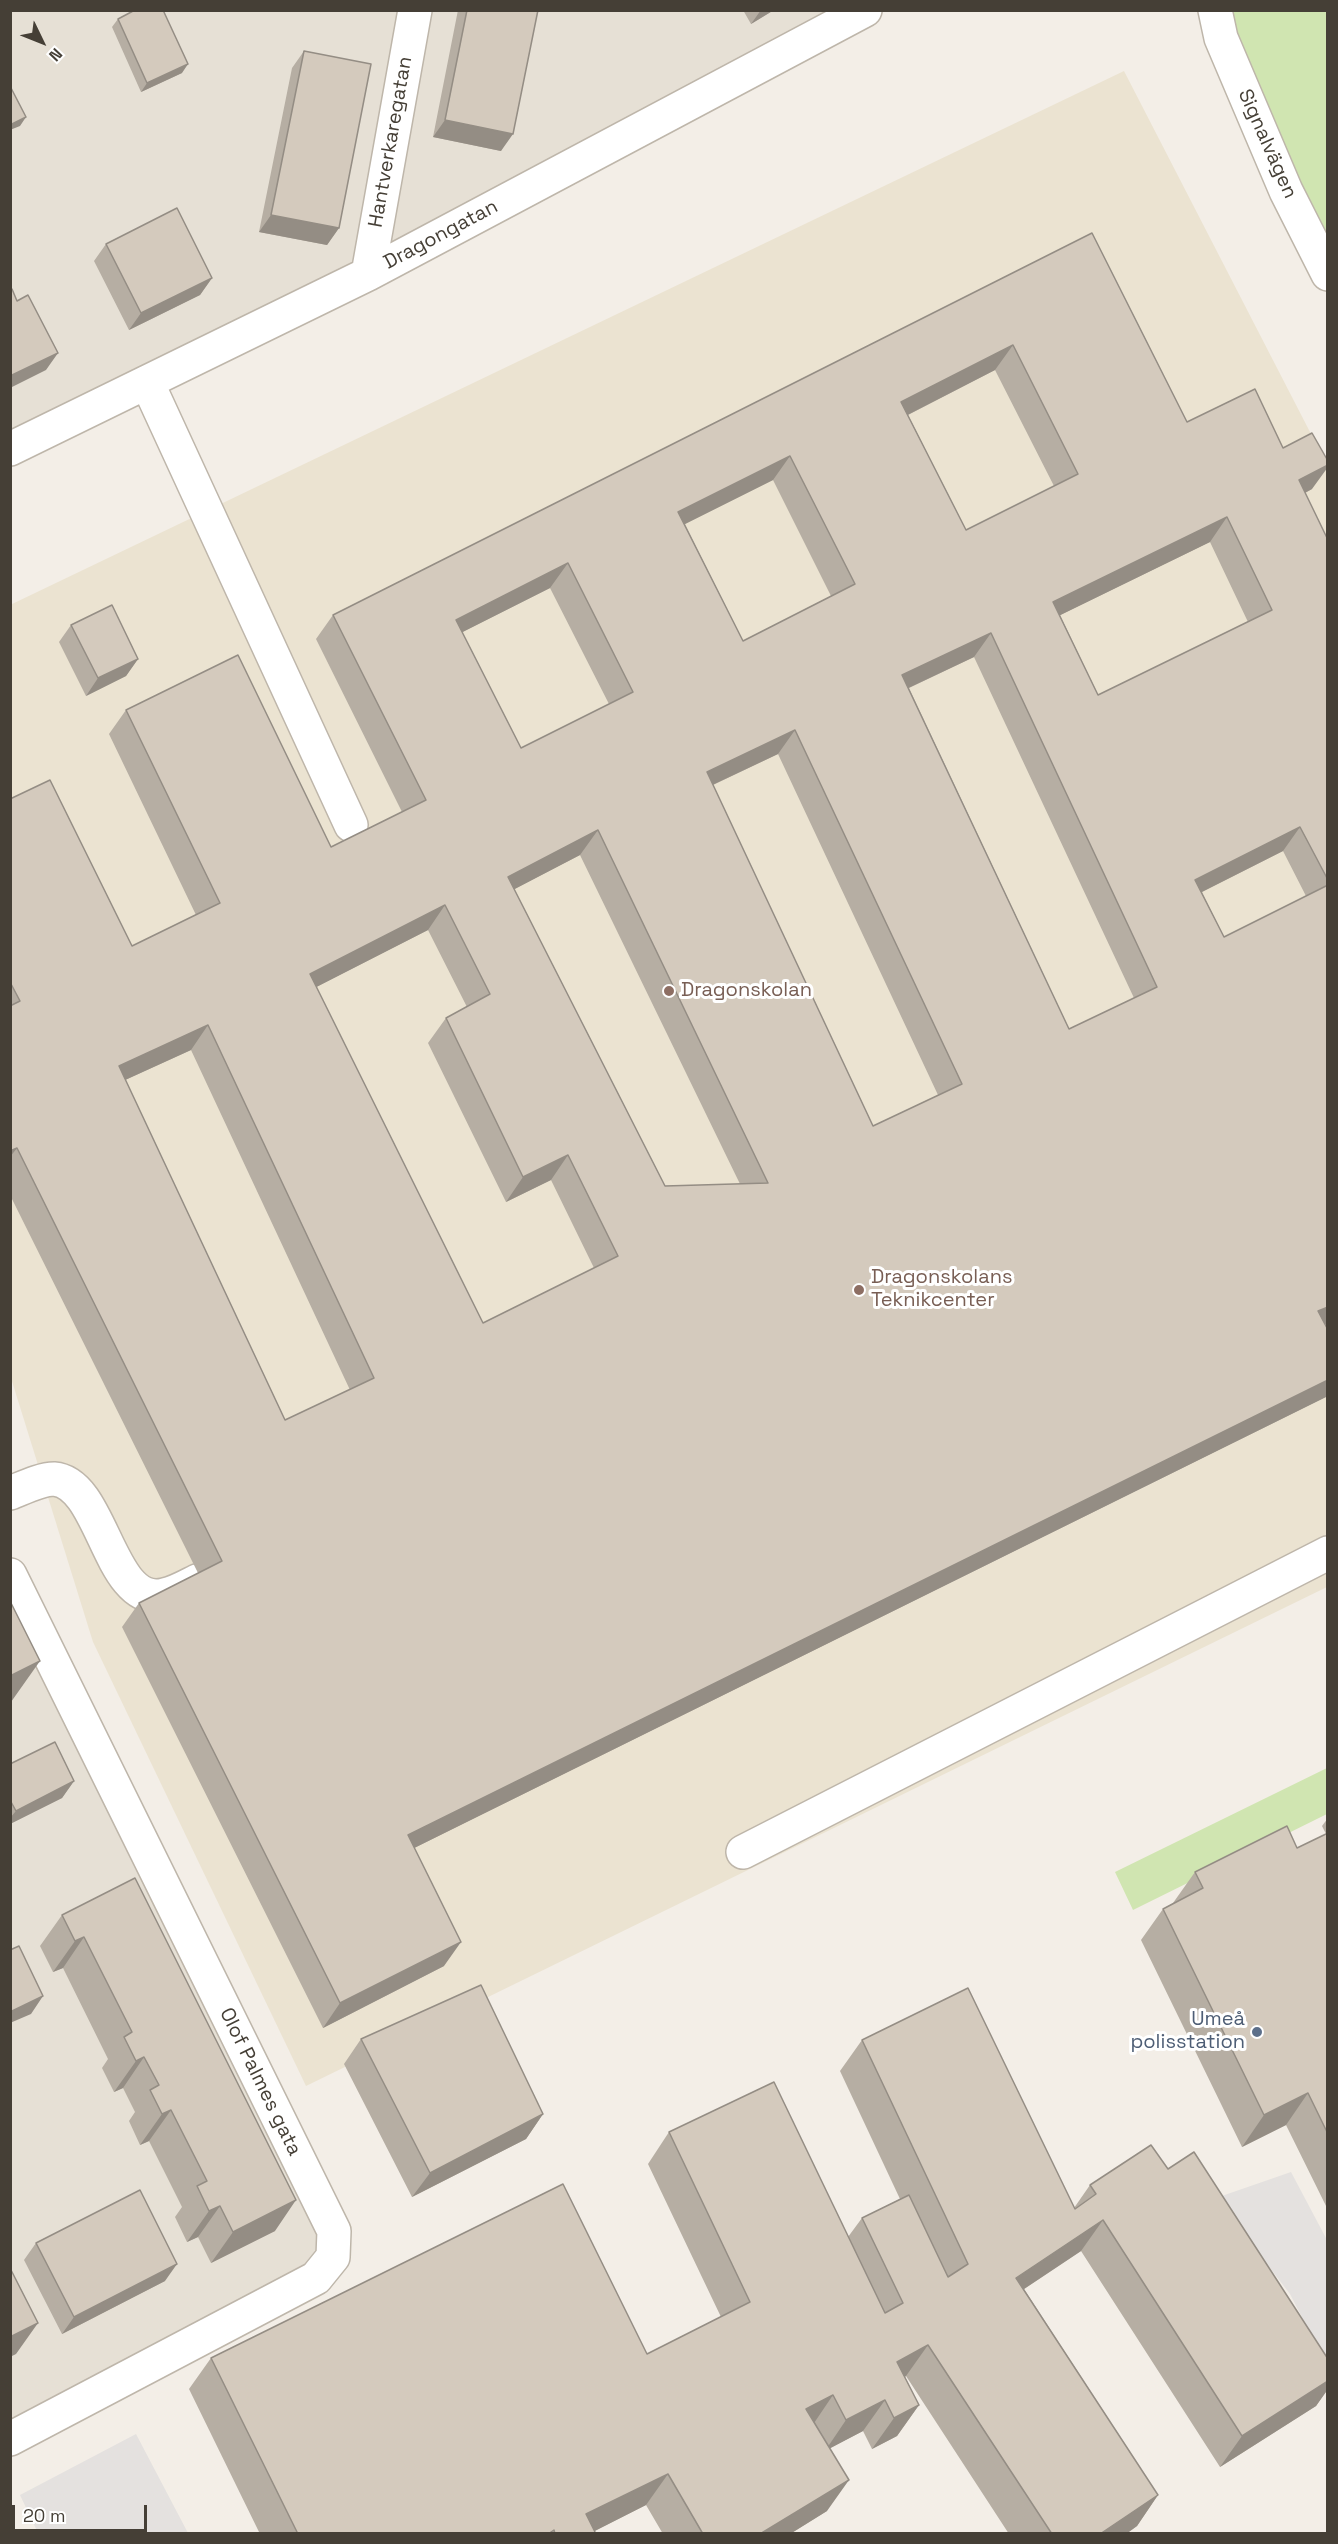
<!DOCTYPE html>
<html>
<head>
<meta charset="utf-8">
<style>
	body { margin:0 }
	#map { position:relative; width:1338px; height:2544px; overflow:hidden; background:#f3eee7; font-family:"Space Grotesk",sans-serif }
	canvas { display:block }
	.frame { position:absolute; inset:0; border:12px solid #453f36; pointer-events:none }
	.north { position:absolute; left:12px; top:12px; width:60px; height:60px; -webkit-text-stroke:4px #fff; paint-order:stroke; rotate:133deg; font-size:16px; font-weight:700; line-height:24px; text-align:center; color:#453f36 }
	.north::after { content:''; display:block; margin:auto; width:21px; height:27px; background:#453f36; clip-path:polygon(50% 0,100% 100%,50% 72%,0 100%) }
	.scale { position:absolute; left:12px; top:2505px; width:135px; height:27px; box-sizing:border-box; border:3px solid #453f36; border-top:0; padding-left:8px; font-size:18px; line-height:21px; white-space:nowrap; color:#453f36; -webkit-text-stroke:4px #fff; paint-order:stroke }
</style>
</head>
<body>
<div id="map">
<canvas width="1338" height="2544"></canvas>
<div class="frame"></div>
<div class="north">N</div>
<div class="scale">20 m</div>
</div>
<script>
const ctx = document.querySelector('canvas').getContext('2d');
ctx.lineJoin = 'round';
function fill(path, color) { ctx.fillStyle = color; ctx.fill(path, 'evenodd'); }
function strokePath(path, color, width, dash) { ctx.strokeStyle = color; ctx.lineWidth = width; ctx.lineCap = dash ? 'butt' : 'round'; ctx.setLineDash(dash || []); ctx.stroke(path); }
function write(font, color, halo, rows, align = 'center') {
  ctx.font = font + ' "Space Grotesk",sans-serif'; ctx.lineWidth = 6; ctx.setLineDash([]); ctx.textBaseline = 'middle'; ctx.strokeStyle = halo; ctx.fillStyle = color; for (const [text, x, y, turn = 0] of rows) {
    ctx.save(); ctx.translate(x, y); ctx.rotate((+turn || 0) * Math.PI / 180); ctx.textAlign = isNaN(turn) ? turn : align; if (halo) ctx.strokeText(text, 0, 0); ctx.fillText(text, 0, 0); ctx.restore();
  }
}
const residential = new Path2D(`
	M11,11H865L11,449Z
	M10,1575L333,2257L10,2439Z`);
const education = new Path2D(`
	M1124,71L1327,465V1587L306,2086L93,1642L11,1378L10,605Z`);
const green = new Path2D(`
	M1215,11H1327V274Z
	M1327,1768V1814L1133,1910L1115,1872Z`);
const parking = new Path2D(`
	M1291,2172L1327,2240V2366L1290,2294L1216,2198Z
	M136,2434L188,2533H38L20,2495Z`);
const minor = new Path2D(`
	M1215,10L1221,38L1286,191L1328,274
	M368,274L415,10
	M147,382L351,825
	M10,449L368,274L865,10
	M10,1493C23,1488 41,1479 54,1479C104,1483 108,1608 164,1595C175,1593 187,1586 197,1581
	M10,1575L334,2231L333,2257L316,2278L10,2439
	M743,1852L1328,1553`);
const wall = new Path2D(`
	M458,10H538L501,151L433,137Z
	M743,10H774L751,24Z
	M118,19L182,73L141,92L112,27Z
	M304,51L339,228L327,245L259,232L292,68Z
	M1092,233L1187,422L1283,448L1312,489L1305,493L1328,540V1323L1325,1324L1328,1330V1396L414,1848L444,1966L323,2028L122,1627L139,1603L198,1573L10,1195V799L132,946L196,915L109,734L126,710L331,847L402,812L316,639L333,615ZM995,370L1054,486L966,530L908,415ZM773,480L831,596L743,641L685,524ZM1210,542L1248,622L1098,695L1060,615ZM550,588L609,704L521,748L462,632ZM974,657L1134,998L1069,1029L909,688ZM778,754L938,1095L873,1126L713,785ZM1283,851L1306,896L1224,937L1202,892ZM580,855L740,1184L665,1186L514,889ZM428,930L467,1007L446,1018L428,1043L506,1202L551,1180L594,1268L483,1323L316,987ZM191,1050L350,1390L285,1420L125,1080Z
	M106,244L212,278L200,295L129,330L94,261Z
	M71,625L138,659L126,676L86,696L59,642Z
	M10,1764L74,1781L62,1798L10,1824Z
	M1328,1818V2210L1286,2125L1242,2147L1141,1940L1163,1909L1173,1903L1195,1872L1297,1848L1326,1834L1322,1826Z
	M135,1878L275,2231L211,2263L198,2237L187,2242L175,2217L182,2207L149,2141L140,2145L129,2121L135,2112L123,2088L114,2092L102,2068L108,2059L63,1968L53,1972L40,1946L62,1915Z
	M361,2039L543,2114L526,2139L412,2197L344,2064Z
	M862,2040L1074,2208L1090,2185L1168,2169L1328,2359V2389L1316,2406L1220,2467L1081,2251L1024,2289L1158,2495L1137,2526L1126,2534H1009L906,2376L905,2377L919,2405L897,2436L872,2449L863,2431L830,2448L827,2511L790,2534H663L646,2505L594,2531L596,2534H260L189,2389L211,2358L647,2354L721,2317L648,2164L669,2132L848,2237L862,2218L900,2199L840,2071Z
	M36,2243L165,2281L62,2334L24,2260Z`);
const shadedWall = new Path2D(`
	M761,10H774L751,24Z
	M188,64L182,73L141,92L147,83Z
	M26,117L20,126L10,130V125Z
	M445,120L513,134L501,151L433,137Z
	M271,215L339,228L327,245L259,232Z
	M212,278L200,295L129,330L141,313Z
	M1013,345L995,370L884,427L901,402Z
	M58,353L46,370L10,388V376Z
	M790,456L773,480L661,536L678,512Z
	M1328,465V467L1312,489L1282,505L1299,480Z
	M1227,517L1210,542L1036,627L1053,602Z
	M568,563L550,588L439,644L456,620Z
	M991,633L974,657L885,699L902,675Z
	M138,659L126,676L86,696L98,678Z
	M795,730L778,754L689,796L707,772Z
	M1300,827L1283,851L1178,904L1195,880Z
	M598,830L580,855L490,902L508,877Z
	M445,905L428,930L293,999L310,974Z
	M208,1025L191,1050L101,1091L119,1066Z
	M17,1148L10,1157V1151Z
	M568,1155L551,1180L506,1202L523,1177Z
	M1328,1307V1323L1301,1336L1318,1311Z
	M1328,1380V1396L390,1860L408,1835Z
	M40,1661L11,1702L10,1703V1676Z
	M74,1781L62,1798L10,1824V1818L16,1811Z
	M84,1937L63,1968L53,1972L75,1941Z
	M461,1942L444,1966L323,2028L340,2003Z
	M43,1996L31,2014L10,2023V2012Z
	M144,2057L123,2088L114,2092L136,2061Z
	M1308,2093L1286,2125L1242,2147L1264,2115Z
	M171,2110L149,2141L140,2145L162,2114Z
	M543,2114L526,2139L412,2197L430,2173Z
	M296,2200L275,2231L211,2263L233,2232Z
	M220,2206L198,2237L187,2242L209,2211Z
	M1103,2220L1081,2251L994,2309L1016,2278Z
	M177,2264L165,2281L62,2334L74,2317Z
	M38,2323L16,2354L10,2357V2337Z
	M928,2345L906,2376L875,2393L897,2362Z
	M1328,2381V2389L1316,2406L1220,2467L1242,2436Z
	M833,2395L812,2426L806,2409Z
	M885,2400L863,2431L825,2451L846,2420Z
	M919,2405L897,2436L872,2449L894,2418Z
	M668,2474L646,2505L589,2534L586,2514Z
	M849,2480L827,2511L790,2534H760Z
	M1158,2495L1137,2526L1126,2534H1100Z`);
const building = new Path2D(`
	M135,10H163L188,64L147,83L118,19Z
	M467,10H538L513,134L445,120Z
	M304,51L371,64L339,228L271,215Z
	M10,86L26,117L10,125Z
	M177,208L212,278L141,313L106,244Z
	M1092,233L1187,422L1255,389L1283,448L1312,433L1328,461V465L1299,480L1328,540V880L1300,827L1195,880L1224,937L1328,885V1307L1318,1311L1328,1330V1380L408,1835L461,1942L340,2003L139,1603L222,1561L17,1148L10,1151V1006L20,1001L10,982V799L50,780L132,946L220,903L126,710L238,655L331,847L426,800L333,615ZM1013,345L1078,474L966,530L901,402ZM790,456L855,584L743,641L678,512ZM1227,517L1272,610L1098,695L1053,602ZM568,563L633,692L521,748L456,620ZM991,633L1157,987L1069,1029L902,675ZM795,730L962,1084L873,1126L707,772ZM598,830L768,1183L665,1186L508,877ZM445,905L490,994L446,1018L523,1177L568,1155L618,1256L483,1323L310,974ZM208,1025L374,1378L285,1420L119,1066Z
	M12,289L17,301L28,295L58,353L10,376V290Z
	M112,605L138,659L98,678L71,625Z
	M10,1601L40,1661L10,1676Z
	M55,1742L74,1781L16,1811L10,1800V1764Z
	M1287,1826L1297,1848L1328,1833V2134L1308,2093L1264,2115L1163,1909L1203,1888L1195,1872Z
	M135,1878L296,2200L233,2232L220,2206L209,2211L197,2186L207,2181L171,2110L162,2114L150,2090L159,2085L144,2057L136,2061L124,2037L132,2032L84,1937L75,1941L62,1915Z
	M19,1946L43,1996L10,2012V1950Z
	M481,1985L543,2114L430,2173L361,2039Z
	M968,1988L1075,2209L1096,2194L1090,2185L1151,2145L1168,2169L1194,2152L1328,2359V2381L1242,2436L1103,2220L1016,2278L1158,2495L1100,2534H1052L928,2345L897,2362L919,2405L894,2418L885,2400L846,2420L833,2395L806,2409L849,2480L760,2534H703L668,2474L586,2514L596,2534H555L554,2530L548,2534H298L211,2358L563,2184L647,2354L750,2302L669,2132L774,2082L885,2313L903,2303L862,2218L909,2195L948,2277L968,2264L862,2040Z
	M140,2190L177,2264L74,2317L36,2243Z
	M10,2268L38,2323L10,2337Z`);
const markers = [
	[669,991,6,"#8d6e63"],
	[859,1290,6,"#8d6e63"],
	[1257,2032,6,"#5c6f8a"]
];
const streetNames = [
	["Hantverkaregatan",391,142,-80],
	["Signalvägen",1267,144,66],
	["Dragongatan",441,235,-28],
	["Olof Palmes gata",260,2082,64]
];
const educationNames = [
	["Dragonskolan",681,991],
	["Dragonskolans",871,1278],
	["Teknikcenter",871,1301]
];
const serviceNames = [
	["Umeå",1245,2020],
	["polisstation",1245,2043]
];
fill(residential, '#e6e0d5');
fill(education, '#ebe3d1');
fill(green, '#d0e5b1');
fill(parking, '#e4e1df');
strokePath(minor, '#beb6aa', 36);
strokePath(minor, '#fff', 33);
fill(wall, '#b6aea3');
fill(shadedWall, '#948d84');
fill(building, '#d4cabd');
strokePath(building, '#948d84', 1.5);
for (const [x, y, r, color] of markers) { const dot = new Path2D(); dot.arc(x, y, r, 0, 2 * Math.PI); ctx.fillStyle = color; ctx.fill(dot); strokePath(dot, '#fff', 2); }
write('20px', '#453f36', '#fff', streetNames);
write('20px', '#785e54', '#fff', educationNames, 'left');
write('20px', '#4e5e75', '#fff', serviceNames, 'right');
</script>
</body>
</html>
